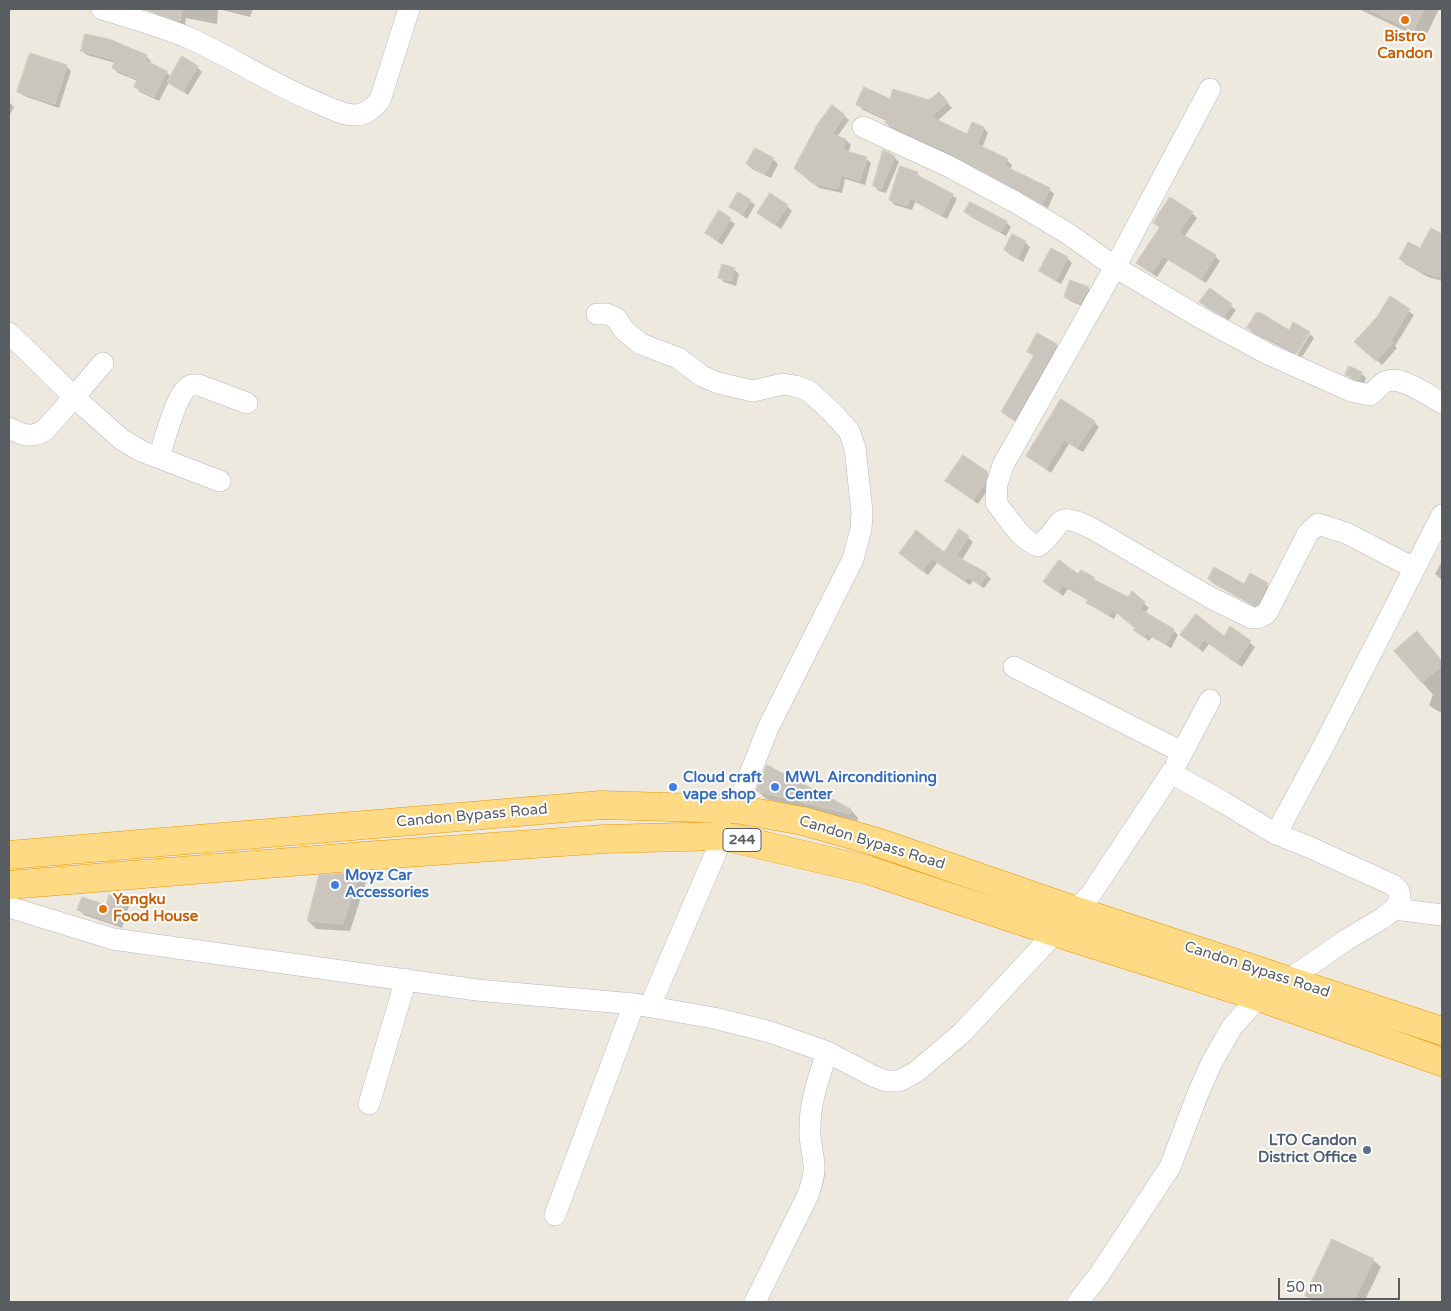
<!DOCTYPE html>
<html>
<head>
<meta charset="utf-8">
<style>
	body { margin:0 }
	#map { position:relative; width:1451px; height:1311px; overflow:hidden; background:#ede9df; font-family:"Varela Round",sans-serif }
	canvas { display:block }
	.frame { position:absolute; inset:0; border:10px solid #585d62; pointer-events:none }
	.scale { position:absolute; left:1278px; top:1278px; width:122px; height:22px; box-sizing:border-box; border:2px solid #585d62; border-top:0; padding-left:6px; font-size:15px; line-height:18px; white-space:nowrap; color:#585d62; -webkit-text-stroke:4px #fff; paint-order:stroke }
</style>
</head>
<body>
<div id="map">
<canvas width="1451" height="1311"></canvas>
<div class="frame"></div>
<div class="scale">50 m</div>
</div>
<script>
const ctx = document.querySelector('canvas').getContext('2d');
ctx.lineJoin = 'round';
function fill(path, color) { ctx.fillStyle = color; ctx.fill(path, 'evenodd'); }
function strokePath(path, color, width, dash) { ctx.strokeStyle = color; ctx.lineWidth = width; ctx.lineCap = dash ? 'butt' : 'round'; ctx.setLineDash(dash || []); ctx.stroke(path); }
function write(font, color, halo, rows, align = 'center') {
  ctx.font = font + ' "Varela Round",sans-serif'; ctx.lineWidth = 4; ctx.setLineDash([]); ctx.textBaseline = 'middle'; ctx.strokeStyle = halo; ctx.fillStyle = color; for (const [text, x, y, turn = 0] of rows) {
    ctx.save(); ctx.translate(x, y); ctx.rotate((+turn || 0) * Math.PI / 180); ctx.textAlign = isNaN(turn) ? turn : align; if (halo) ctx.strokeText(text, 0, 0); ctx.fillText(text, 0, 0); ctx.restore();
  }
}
const shadow = new Path2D(`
	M153,9H253L250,17L218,9L217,24L186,18L185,25L158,16L153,11Z
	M1359,9H1439L1424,40Z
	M82,51L146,56L151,61L150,64L166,72L171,77L197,67L202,72L188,95L169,82L159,101L140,92L135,87L138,81L118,73L113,68L115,63L87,55Z
	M66,66L71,71L59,108L24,96L19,91Z
	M943,98L952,108L937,121L967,136L984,128L988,133L982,148L1007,160L1012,165L1010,170L1049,189L1054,194L1048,208L960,160L891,128L886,123L887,121L863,110L858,105L890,100L929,102Z
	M9,102L14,107L9,116Z
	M844,116L849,120L837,137L846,140L851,145L848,153L866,158L871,163L865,185L845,179L842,193L819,188L800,173Z
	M894,157L899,162L886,193L879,191L874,186Z
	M773,159L778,164L771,178L752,169L747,164Z
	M917,173L922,179L952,195L957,199L947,219L915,202L912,210L895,205L890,200Z
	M750,201L755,205L747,219L731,207Z
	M787,206L792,211L781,229L759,213Z
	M719,212L735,224L722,245L706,233Z
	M966,212L1006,222L1011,227L1006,236L971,217Z
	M1192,213L1197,218L1184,237L1215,256L1220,261L1206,283L1168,260L1157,277L1137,263L1160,228L1155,223Z
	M1432,230L1442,236V281L1428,277L1405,264L1401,259L1421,250Z
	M1025,242L1030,247L1023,262L1010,255L1005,250Z
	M1067,258L1072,263L1061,284L1045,275L1040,270Z
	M734,269L739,274L736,286L724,282L719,277Z
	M1071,282L1088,288L1093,293L1085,307L1070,301L1065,297Z
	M1210,289L1236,310L1229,320L1206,307L1201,302Z
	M1390,298L1414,315L1395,346L1397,348L1382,365L1361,346Z
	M1258,313L1289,331L1308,333L1295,354L1253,333L1248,328Z
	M1310,334L1314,338L1302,357L1297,355Z
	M1056,345L1061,350L1020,424L1008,417L1003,412L1034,356L1029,351Z
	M1361,373L1366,378L1364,384L1352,379L1347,375Z
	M1094,422L1099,427L1083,452L1069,444L1051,473L1027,456Z
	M987,473L992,478L989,488L978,504L947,481Z
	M960,531L973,542L962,560L986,574L991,579L984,588L973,581L970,585L937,563L928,575L905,558L944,554Z
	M1442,561V580L1435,574Z
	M1251,574L1272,589L1261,610L1214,584L1209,579L1244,585Z
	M1079,576L1093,578L1098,583L1128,598L1132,593L1149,608L1145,613L1173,630L1178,635L1171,648L1152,637L1149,641L1140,634L1135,630L1136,628L1117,613L1114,619L1093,607L1088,603L1089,601L1068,589L1063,596L1045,582Z
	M1231,628L1255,647L1242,667L1209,644L1203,652L1187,639L1224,638Z
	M1421,638L1442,662V713L1434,709L1429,705L1433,695L1396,651Z
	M758,791L851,810L858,818L857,821L766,799Z
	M358,875L366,882L350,931L316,929L308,921Z
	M110,896L124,901L129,906L122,928L84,915L79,910L106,906Z
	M1373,1260L1381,1267L1364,1302H1313L1306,1296Z`);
const building = new Path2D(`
	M144,9H182L180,21Z
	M1368,9H1424L1413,31Z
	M85,34L109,39L147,55L145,60L167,71L154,97L134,87L137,79L112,68L115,60L81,51Z
	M30,53L67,65L55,104L17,92Z
	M182,56L198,66L183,92L167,82Z
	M864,87L890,99L893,89L929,100L939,92L948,102L931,117L967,134L972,122L984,127L977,144L1008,159L1005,166L1050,188L1042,204L954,155L885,123L887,119L856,105Z
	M832,105L845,115L832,134L846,139L843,150L867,157L860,181L841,175L838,189L812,183L794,168L817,125Z
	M755,148L774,158L765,174L746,164Z
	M883,150L895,156L881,189L873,186Z
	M900,166L918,172L917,175L953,194L942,215L910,198L907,206L889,200Z
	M738,192L751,200L742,215L729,207Z
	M770,193L788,205L775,225L757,213Z
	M1170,197L1193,212L1179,232L1216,255L1201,279L1163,256L1151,273L1136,263L1160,227L1153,223Z
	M970,202L1007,221L1001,232L964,212Z
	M719,210L731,218L717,241L705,233Z
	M1431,228L1442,234V278L1422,272L1399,259L1408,242L1420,248Z
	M1012,234L1026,241L1018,258L1004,250Z
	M1051,248L1068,257L1056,280L1039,271Z
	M722,264L735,268L731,281L718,278Z
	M1070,280L1089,287L1080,303L1064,297Z
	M1210,288L1232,304L1224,316L1199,302Z
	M1390,296L1410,309L1391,340L1393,343L1376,361L1354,342L1377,317Z
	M1256,313H1261L1289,330L1293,322L1310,332L1297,353L1247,328Z
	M1037,333L1057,344L1014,420L1001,412L1034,355L1027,352Z
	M1349,366L1362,372L1359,380L1345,375Z
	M1061,399L1095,421L1077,448L1064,440L1046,469L1026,456Z
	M963,455L988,472L985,483L973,500L945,481Z
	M959,529L969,536L956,556L987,573L980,585L967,577L964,581L932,559L922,571L899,553L916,530L944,552Z
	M1059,560L1078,574L1081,570L1094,577L1093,579L1128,597L1132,591L1145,602L1140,609L1174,629L1166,644L1147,633L1144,637L1133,630L1135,628L1112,609L1109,615L1086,603L1088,600L1063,585L1058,592L1043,582Z
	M1214,567L1244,584L1250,573L1268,583L1258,604L1255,605L1237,597L1208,579Z
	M1196,614L1224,636L1230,626L1251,641L1236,663L1204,640L1198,648L1180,635Z
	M1417,631L1442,661V665L1422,683L1394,651Z
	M767,765L851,809L850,814L756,791Z
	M359,873L343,924L307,921L319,875Z
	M109,895L124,900L117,924L77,910L82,897L106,905Z
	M1332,1239L1374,1259L1353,1302H1317L1305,1296Z`);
const minor = new Path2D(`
	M102,9C131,18 161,26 189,38C233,58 274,85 318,103C330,108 342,115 355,115C366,115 373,108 380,100L409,9
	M1210,89L1115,267L1003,465L997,484L996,503C1008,517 1020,540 1038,546C1066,526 1050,508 1093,529L1211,598L1252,618H1258L1267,613L1308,533L1318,524L1346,533L1414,568
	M863,127L948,166L1015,202L1067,233L1115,267L1201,318L1268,354L1351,391L1370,395C1375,391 1380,385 1385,382C1400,374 1429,396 1442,403
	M597,314H607L616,318L625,331L641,344L678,358L702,376L718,383L753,391L783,384L795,386L809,391L832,412L849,431L855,448L862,512L861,529L853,559L768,728L736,809
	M9,333L74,397L45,430C32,439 22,435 9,428
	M103,363L74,397L121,439L141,451L220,481
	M159,457C164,442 176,395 188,387C191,384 195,385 199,385L247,403
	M1014,667L1182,752
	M1176,764L1210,700
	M1276,834L1323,747L1442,515
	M9,907L113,939L477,990L634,1004L714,1018L770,1032L827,1052L873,1076L886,1081H899L916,1072L962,1033L1091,894L1171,773L1223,802L1276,834L1309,847L1393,885L1399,891L1400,900L1394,909L1383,918L1346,940L1288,980L1259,997L1232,1027L1212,1062L1199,1091L1170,1167L1099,1275L1078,1302
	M1394,909L1442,915
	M650,1006L723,836
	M369,1104L406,979
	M555,1215L634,1004
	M755,1302L808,1195C811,1186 815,1176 814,1165C813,1152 809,1140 810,1127C810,1101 819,1077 827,1052`);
const highway = new Path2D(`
	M9,855L601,805L736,809L803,821L877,842L1074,910L1442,1031
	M9,885L364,856L604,839L723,836L868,870L1054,932L1259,997L1442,1062`);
const markers = [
	[1405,20,5,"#e8710a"],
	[673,787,5,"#3f7fe0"],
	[775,787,5,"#3f7fe0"],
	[335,885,5,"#3f7fe0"],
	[103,909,5,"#e8710a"],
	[1367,1150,5,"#5c6f8a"]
];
const shields = [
	[742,840,38]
];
const shieldNames = [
	["244",742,840]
];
const foodNames = [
	["Bistro",1405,37],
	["Candon",1405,54],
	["Yangku",113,900,"left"],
	["Food House",113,917,"left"]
];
const shopNames = [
	["Cloud craft",683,778],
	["vape shop",683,795],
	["MWL Airconditioning",785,778],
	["Center",785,795],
	["Moyz Car",345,876],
	["Accessories",345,893]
];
const streetNames = [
	["Candon Bypass Road",472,816,-5],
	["Candon Bypass Road",872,843,17],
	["Candon Bypass Road",1257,970,18]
];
const serviceNames = [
	["LTO Candon",1357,1141],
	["District Office",1357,1158]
];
fill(shadow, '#0003');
fill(building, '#cac6be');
strokePath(building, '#d2cbbd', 1);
strokePath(minor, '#b5b8be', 22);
strokePath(highway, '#ec9700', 29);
strokePath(minor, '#fff', 21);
strokePath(highway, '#ffda84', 28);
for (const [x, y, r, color] of markers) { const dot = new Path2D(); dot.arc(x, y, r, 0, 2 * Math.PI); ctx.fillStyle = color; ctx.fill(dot); strokePath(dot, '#fff', 2); }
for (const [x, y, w] of shields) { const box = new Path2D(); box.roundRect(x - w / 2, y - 11.5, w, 23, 4); ctx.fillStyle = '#fff'; ctx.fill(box); strokePath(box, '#585d62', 1); }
write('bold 14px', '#585d62', null, shieldNames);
write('bold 15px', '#c56008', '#fff', foodNames);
write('bold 15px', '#366cbe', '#fff', shopNames, 'left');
write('15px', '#585d62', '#fff', streetNames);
write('bold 15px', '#4e5e75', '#fff', serviceNames, 'right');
</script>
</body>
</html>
